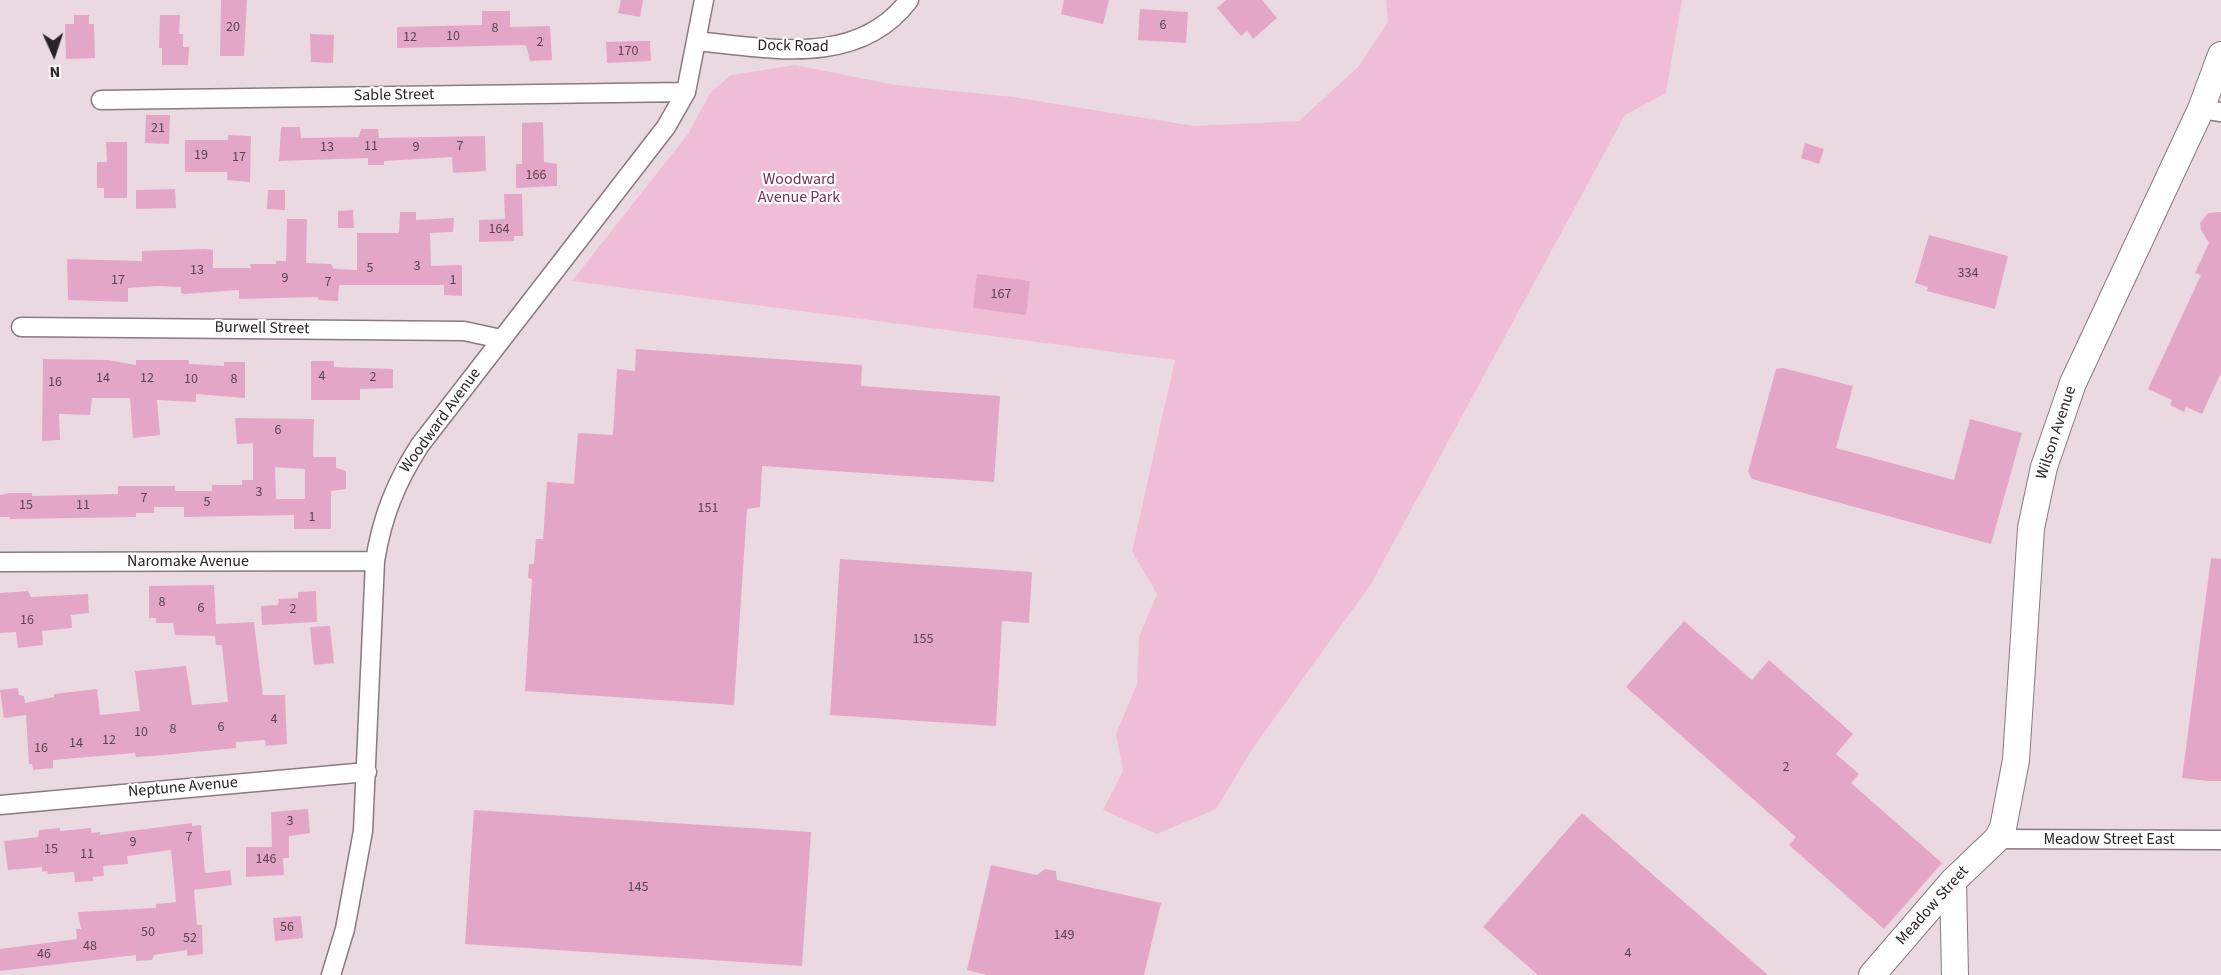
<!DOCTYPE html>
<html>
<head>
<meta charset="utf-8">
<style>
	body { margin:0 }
	#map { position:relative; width:2221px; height:975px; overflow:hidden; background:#ebd9e2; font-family:"Source Sans 3",sans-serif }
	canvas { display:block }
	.north { position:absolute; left:24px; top:24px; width:60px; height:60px; -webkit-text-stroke:4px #fff; paint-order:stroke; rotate:177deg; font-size:16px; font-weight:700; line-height:24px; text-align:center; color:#292326 }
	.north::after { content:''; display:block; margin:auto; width:21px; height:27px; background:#292326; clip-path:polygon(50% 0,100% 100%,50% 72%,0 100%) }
</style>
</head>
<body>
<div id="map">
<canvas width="2221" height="975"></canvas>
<div class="north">N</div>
</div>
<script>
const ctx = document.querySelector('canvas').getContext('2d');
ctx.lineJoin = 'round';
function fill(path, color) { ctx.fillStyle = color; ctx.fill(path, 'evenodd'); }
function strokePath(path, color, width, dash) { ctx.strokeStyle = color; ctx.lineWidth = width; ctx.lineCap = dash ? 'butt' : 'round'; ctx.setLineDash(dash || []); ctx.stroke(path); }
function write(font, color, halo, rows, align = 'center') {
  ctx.font = font + ' "Source Sans 3",sans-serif'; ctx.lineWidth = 4.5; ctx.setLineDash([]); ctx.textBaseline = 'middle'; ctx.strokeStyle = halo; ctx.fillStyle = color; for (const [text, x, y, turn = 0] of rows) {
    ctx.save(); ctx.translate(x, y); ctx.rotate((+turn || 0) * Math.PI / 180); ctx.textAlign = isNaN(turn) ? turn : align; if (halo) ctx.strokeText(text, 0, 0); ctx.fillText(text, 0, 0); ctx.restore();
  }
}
const green = new Path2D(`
	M1386,0H1682L1666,93L1625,115L1371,584L1253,748L1216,809L1157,834L1103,810L1123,771L1116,734L1137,684L1139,637L1157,594L1132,551L1175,360L572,281L688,134L710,93L731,75L795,65L896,85L1013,97L1194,126L1299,121L1358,67L1388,22Z`);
const building = new Path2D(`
	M221,0H247L244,56H220Z
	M621,0H643L640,17L618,13Z
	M1064,0H1109L1103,24L1061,14Z
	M1226,0H1262L1277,18L1253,39L1247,31L1241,36L1217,8Z
	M1140,9L1188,12L1186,43L1138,40Z
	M482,11H510V27L550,26L552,60L530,61L526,45L397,48V27L482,25Z
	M74,15H89V24H94L95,58L66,59L65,24H74Z
	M160,15H180L179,34H183V47H189L188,65H162V48H159Z
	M310,34L334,35L333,63L311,62Z
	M636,41H650L651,61L607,63L606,42Z
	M146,115H170L169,144L145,143Z
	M543,122L544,162L557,164V186L516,188V164H522V123Z
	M281,127H300L301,138L359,137L361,129H378L379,138L485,136L486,171L453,173L452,157L384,161V165H368V158L279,161Z
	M228,135L251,136L250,182L227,180V172H185V140H228Z
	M106,142H127V198H104V188H97V162H107Z
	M1805,143L1824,149L1819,164L1801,158Z
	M175,189L176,208L136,209V190Z
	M268,190H285V210L267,209Z
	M504,194H522L523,236H514V241L479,242V220L505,219Z
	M353,210L354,228H338V211Z
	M400,212H416V220L454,218L453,232L430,233L431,266L462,265V296L444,295V285H339L338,301L318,300V297L239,299V290L184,294L181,293V287L157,286L128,288V302L68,300L67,259L142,261V251L205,249L213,250V268H251L250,264H276V261H286L287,219H307L306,263L331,264L334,269L357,270V233H399Z
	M2221,212V373L2202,414L2186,407L2184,412L2170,405L2172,400L2148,389L2201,275L2195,273L2209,243L2201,230L2200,223L2208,213Z
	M1929,235L2008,256L1995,309L1927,291L1928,287L1915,283Z
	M977,274L1030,281L1026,315L973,308Z
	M636,349L862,365L861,386L1000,396L994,482L762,466L760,507L747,509L734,705L525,691L532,579L528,578L529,564H534L536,539H543L547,482L574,484L578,433L613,435L617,369L635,371Z
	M43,359L108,360L136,365V360H189V364L224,366V362H245V398L196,394V402L157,400L160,435L133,438L130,398H92L90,415L59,414L60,440L42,441Z
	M311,361H334V367L393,369V388L360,389V400H311Z
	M1783,368L1853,386L1836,448L1954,480L1970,419L2022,433L1991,544L1752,479L1748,472L1776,369Z
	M235,418L314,419L313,457H336V468L346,471V489L331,491V529H294V515L184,517V507H154V513H136V517L10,519V517H0V495L10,493H32V496L118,494V486H175V491H212V485H242V480H253V443L237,444ZM275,467L305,469V499H276Z
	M2211,558L2221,559V781H2208L2182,778Z
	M840,559L1032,572L1029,623L1002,621L996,726L830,715Z
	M214,585L216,624L254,622L263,695H285L287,744L266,746L265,740L236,742V748L164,755L136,757L135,753L53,760V768L33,770L32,764H29L26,715L4,718L0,690L18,688L19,695L24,696L25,703L54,697V694L97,689L100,715L140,711L135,671L186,666L192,705L228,702L222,645H216L215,636L175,635L173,623H156V618H149V586Z
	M28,591L31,597L88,594L89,613L71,615L72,628L42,631L43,645L18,648L16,632L0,633V593Z
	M316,591L317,622L262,625L261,606L278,605L279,599L298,598V592Z
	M1684,621L1752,680L1769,660L1853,734L1836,754L1859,774L1851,783L1942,863L1884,929L1789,845L1796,837L1626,687Z
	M330,626L334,663L314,665L310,627Z
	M308,809L310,833L289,836V858H283L284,875L246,877V847H272L271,812Z
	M474,810L811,832L802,966L465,944Z
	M1582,813L1768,975H1538L1483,927Z
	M192,823V826L201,825L205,873L230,870L232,885L194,890L197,925H202L203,954L187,956V950L154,955L152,960L136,961V955L0,971V949L77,939L76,929H81L78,912L156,908V904L176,902L171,850L127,856L128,864L103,866L104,876L93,877V881L75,882L74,872L48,874L47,871L42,872V867L8,870L4,841L38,837L39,830L60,828V831L91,828V833L100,832V835Z
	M991,865L1037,875L1045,869L1056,871L1057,880L1161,903L1144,975H987L967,970Z
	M301,916L303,938L275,941L273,918Z`);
const street = new Path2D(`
	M696,41C769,48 858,68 909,0
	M101,100L686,92
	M2201,109L2221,112
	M21,327L464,331L501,339
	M0,562L375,561
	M0,805L367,772
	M1997,839L2221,840
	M331,975L345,929L363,831L375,561C382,517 396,482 420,445L666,127L686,92L704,0`);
const secondary = new Path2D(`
	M1953,881L1955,975
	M1872,975L1953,881L1997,839L2003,828L2016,760L2031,528L2044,467L2073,383L2201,109L2221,55`);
const numberNames = [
	["6",1163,26],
	["20",233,28],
	["8",495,29],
	["10",453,37],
	["12",410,38],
	["2",540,43],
	["170",628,52],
	["21",158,129],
	["11",371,147],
	["7",460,147],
	["13",327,148],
	["9",416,148],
	["19",201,156],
	["17",239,158],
	["166",536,176],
	["164",499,230],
	["3",417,267],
	["5",370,269],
	["13",197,271],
	["334",1968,274],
	["9",285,279],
	["17",118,281],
	["1",453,281],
	["7",328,283],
	["167",1001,295],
	["4",322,377],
	["2",373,378],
	["14",103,379],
	["12",147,379],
	["10",191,380],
	["8",234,380],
	["16",55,383],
	["6",278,431],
	["3",259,493],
	["7",144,499],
	["5",207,503],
	["15",26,506],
	["11",83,506],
	["151",708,509],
	["1",312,518],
	["8",162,603],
	["6",201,609],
	["2",293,610],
	["16",27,621],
	["155",923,640],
	["4",274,720],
	["6",221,728],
	["8",173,730],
	["10",141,733],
	["12",109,741],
	["14",76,744],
	["16",41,749],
	["2",1786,768],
	["3",290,822],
	["7",189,838],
	["9",133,843],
	["15",51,850],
	["11",87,855],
	["146",266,860],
	["145",638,888],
	["56",287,928],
	["50",148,933],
	["149",1064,936],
	["52",190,939],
	["48",90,947],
	["4",1628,954],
	["46",44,955]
];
const streetNames = [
	["Dock Road",793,47,1],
	["Sable Street",394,96,-1],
	["Burwell Street",262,329,1],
	["Woodward Avenue",441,421,-54],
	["Wilson Avenue",2057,433,-72],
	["Naromake Avenue",188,562],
	["Neptune Avenue",183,788,-5],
	["Meadow Street East",2109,840],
	["Meadow Street",1933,906,-48]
];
const parkNames = [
	["Woodward",799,180],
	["Avenue Park",799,198]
];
fill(green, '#f0bdd6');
fill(building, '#e4a6c6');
strokePath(street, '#8a7981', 21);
strokePath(secondary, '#8a7981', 28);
strokePath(street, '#fff', 18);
strokePath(secondary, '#fff', 26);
write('14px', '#58444e', null, numberNames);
write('16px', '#292326', '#fff', streetNames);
write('16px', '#78305a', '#fff', parkNames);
</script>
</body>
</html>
